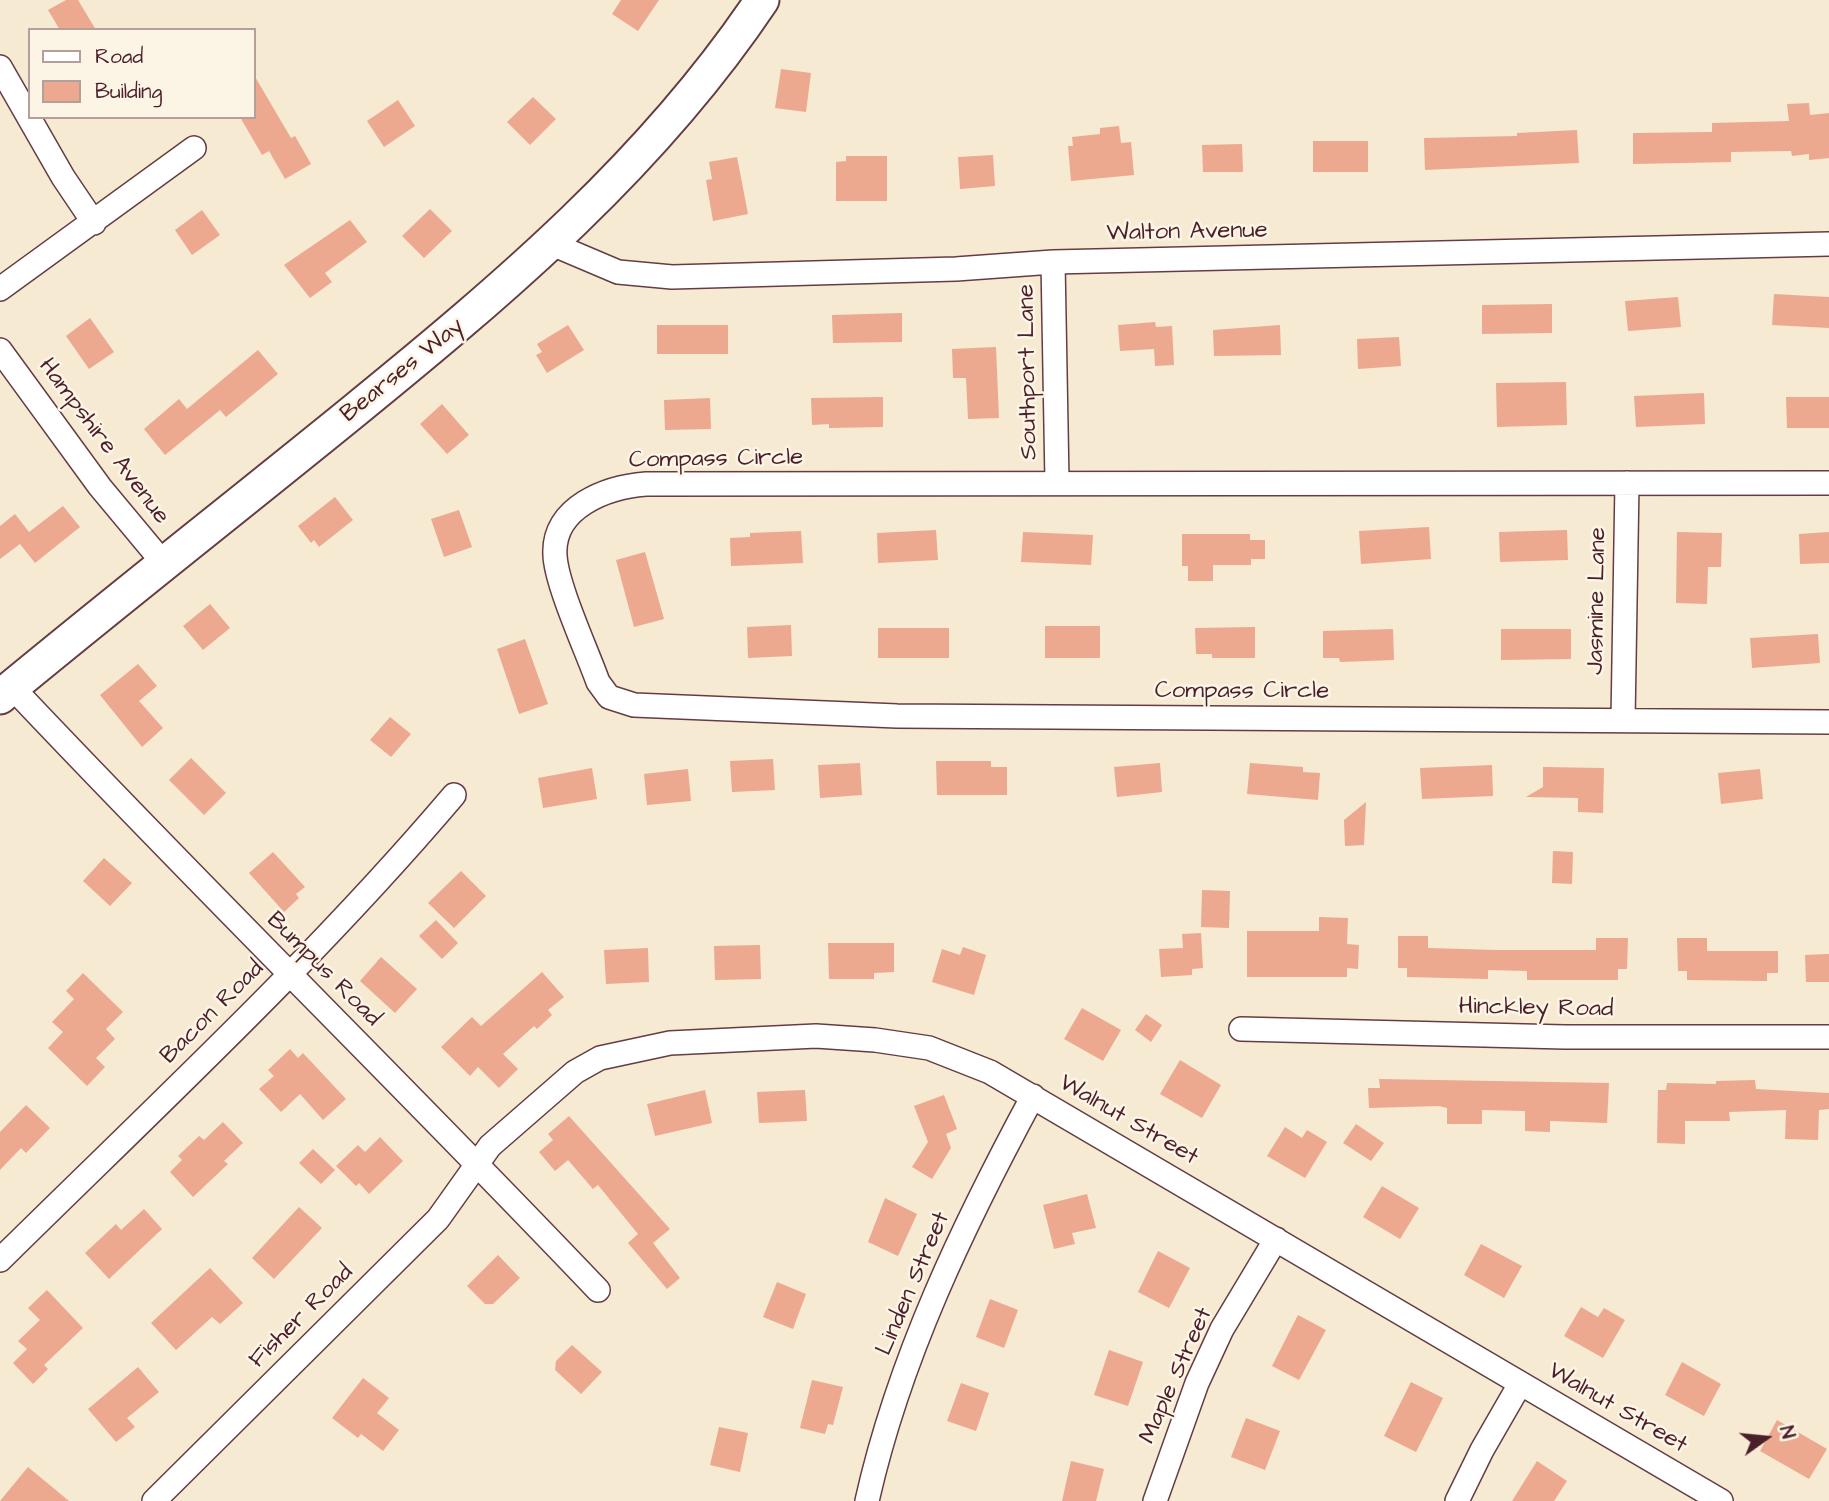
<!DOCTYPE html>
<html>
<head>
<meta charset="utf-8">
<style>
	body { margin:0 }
	#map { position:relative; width:1829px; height:1501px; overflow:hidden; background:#f6ead2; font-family:"Architects Daughter",sans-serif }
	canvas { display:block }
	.legend { position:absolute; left:28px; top:28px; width:228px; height:91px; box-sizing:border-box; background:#fcf5e5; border:2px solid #b59f9b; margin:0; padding:9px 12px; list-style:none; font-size:21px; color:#4a1f2b }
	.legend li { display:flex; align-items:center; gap:14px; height:35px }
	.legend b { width:35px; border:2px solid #b59f9b }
	.north { position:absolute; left:1731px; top:1403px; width:70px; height:70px; -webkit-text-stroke:5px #fcf5e5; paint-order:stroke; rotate:75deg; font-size:19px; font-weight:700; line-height:28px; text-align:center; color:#4a1f2b }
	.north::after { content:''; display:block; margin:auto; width:24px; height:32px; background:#4a1f2b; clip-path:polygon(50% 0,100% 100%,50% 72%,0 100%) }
</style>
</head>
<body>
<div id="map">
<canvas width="1829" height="1501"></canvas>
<ul class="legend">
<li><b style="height:9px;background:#fff"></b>Road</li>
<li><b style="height:19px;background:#eca98f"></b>Building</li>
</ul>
<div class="north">N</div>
</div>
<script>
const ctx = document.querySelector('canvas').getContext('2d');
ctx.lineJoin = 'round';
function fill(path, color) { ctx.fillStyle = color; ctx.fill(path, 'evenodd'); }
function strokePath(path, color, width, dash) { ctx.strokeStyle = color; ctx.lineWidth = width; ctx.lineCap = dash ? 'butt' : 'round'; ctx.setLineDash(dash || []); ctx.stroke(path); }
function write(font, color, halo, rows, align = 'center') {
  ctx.font = font + ' "Architects Daughter",sans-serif'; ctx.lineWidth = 5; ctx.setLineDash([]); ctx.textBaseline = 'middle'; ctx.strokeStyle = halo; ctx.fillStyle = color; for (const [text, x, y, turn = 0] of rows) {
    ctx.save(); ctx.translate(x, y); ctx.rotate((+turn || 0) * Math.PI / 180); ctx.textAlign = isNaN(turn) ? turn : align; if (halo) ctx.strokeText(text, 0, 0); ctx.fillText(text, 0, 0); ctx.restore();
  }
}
const building = new Path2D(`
	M66,0H78L96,30H60L48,10Z
	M621,0H659L638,31L612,14Z
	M781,69L811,73L806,112L775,108Z
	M254,75L291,138L295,136L311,164L285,179L269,151L262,155L240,117H254Z
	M533,97L556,119L530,145L507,122Z
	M398,100L415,126L384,147L367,121Z
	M1809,103L1810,115L1829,113V158L1809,160V154L1792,156L1791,151L1731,152V162L1633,164V133L1712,132V123L1789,121L1787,104Z
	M1119,126L1121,143L1131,142L1134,175L1071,181L1068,146H1073L1072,137L1100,134V128Z
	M1577,130L1579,163L1425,170L1424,138L1517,136V133Z
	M1313,141H1368V172H1313Z
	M1242,144L1243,172H1203L1202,145Z
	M993,155L995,186L960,189L958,157Z
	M846,156H887V201H836V162L846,161Z
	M737,157L748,214L713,221L706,180L712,179L709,162Z
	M430,209L452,231L424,258L402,236Z
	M202,210L220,235L192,255L175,230Z
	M350,220L367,242L325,273L332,282L310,298L284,265Z
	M1774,294L1829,297V328L1772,325Z
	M1678,297L1681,327L1628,331L1625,301Z
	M1552,304V333L1482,334V305Z
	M902,313V342L833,343L832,315Z
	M90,318L114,352L89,369L66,336Z
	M1155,322L1156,327L1172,326L1174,365L1155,366L1154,349L1120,351L1118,325Z
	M568,325L584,350L547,373L536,355L542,352L537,344Z
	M657,325H728V354H657Z
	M1280,325L1281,355L1214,356L1213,330Z
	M1399,337L1401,366L1358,369L1357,339Z
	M996,347L999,418L968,419L966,378H953L952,349Z
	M258,350L278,374L226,417L220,410L165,455L144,429L179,399L187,409Z
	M1566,382L1567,425L1497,427L1496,383Z
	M1704,393L1705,424L1636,427L1634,396Z
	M883,397V427L829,428V424L812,425L811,398Z
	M1786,397H1829V428H1787Z
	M710,398L711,429L665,430L664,400Z
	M442,404L469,435L447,454L420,424Z
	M335,497L353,520L319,547L314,540L311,543L298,526Z
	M63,506L80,527L35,563L20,544L0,559V526L15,514L29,532Z
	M459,510L472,547L444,557L431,519Z
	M1429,527L1431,559L1361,564L1359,531Z
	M936,530L938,560L878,563L877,533Z
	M1567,530L1568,560L1500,562L1499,532Z
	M801,531L803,563L731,566L730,538L750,537V533Z
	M1023,532L1093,535L1091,565L1021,562Z
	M1677,532L1722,533L1721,567H1708L1707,604L1676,603Z
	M1829,532V563L1800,564L1799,534Z
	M1182,534H1250V540H1265V559H1251V565H1213V581H1188V566H1182Z
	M645,552L664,619L634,627L616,560Z
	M210,604L230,628L203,650L183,626Z
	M791,625L792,656L748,658L747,627Z
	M1045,626H1100V658H1045Z
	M1255,627V658H1212V654H1196L1195,628Z
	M878,628H949V658H878Z
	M1393,629L1394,660L1340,662L1339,658H1323V631Z
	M1501,629H1571V659L1501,660Z
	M1818,634L1820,663L1752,668L1750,638Z
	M525,639L548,704L519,714L497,649Z
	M138,664L157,686L139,701L163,728L142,747L100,695Z
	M390,717L411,734L391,757L370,740Z
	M191,758L226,793L204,815L169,780Z
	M773,759L775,790L732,792L730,761Z
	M936,761H991V767H1007V795H937Z
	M860,763L862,795L820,798L818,765Z
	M1160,763L1162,792L1117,797L1114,767Z
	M1250,763L1303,767V772L1320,773L1318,800L1247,794Z
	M1492,765L1493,796L1422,799L1420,768Z
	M1543,767L1604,768L1603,813L1578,812V798L1526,797L1543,787Z
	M592,768L597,799L543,808L538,778Z
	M688,769L691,801L647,805L644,774Z
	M1760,769L1763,799L1721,804L1718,773Z
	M1366,802L1364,845L1345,846L1344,820Z
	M1553,851L1573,852L1572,884L1552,883Z
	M273,852L305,887L296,894L299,898L284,912L249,873Z
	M104,858L132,883L110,906L83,881Z
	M461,871L486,896L454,928L428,903Z
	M1202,890L1230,891L1229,928L1201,927Z
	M1319,917L1348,918L1347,944L1359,945L1358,969L1347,968V977H1247V931H1319Z
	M436,920L458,943L442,959L419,936Z
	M1201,933L1203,968L1192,969V975L1161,977L1159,949L1183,948L1182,934Z
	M1398,936H1428V948L1497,950H1596V938H1628L1627,969H1618V980H1527V971L1488,970V979L1407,977V968H1398Z
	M1677,938H1707V951H1778V973H1767V981L1687,980V971H1678Z
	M828,943H894V972L874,973V979H829Z
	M760,945L761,979L715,980L714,946Z
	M963,947L986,955L974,995L932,982L942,949L960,955Z
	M648,948L649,982L606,984L604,950Z
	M1829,954V982H1806L1805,955Z
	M381,957L417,989L395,1013L360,981Z
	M542,972L564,997L548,1010L552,1015L537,1029L534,1026L503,1054L518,1069L499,1088L478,1067L470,1076L441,1047L472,1017L481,1026Z
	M83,973L123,1012L106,1029L115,1039L96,1058L105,1067L87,1086L48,1048L63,1032L52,1022L74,999L66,991Z
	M1082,1008L1121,1030L1103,1061L1064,1039Z
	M1146,1014L1162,1025L1151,1042L1135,1030Z
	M290,1049L298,1058L303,1053L346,1099L323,1120L300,1094L281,1112L259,1089L274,1076L268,1070Z
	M1180,1060L1221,1085L1202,1118L1160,1094Z
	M1379,1079L1609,1083L1607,1123L1550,1121V1132L1525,1131V1111L1482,1110V1124H1447V1108L1439,1106L1369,1108L1368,1088H1380Z
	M1755,1080L1756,1089L1829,1093V1109L1819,1110L1818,1140L1785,1139L1786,1110L1729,1112L1730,1121H1685V1144L1657,1143L1658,1090H1666L1667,1083L1716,1084V1081Z
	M705,1090L712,1123L655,1136L647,1104Z
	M805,1090L807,1121L759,1123L757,1092Z
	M944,1095L957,1129L946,1134L951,1148L932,1179L912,1167L928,1142L914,1106Z
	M26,1105L50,1128L26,1153L21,1148L0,1170V1132Z
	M569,1116L670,1229L653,1243L680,1278L667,1289L628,1243L638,1234L598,1185L593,1189L568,1160L555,1171L539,1152L553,1140L548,1134Z
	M223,1122L243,1143L224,1161L228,1164L193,1197L170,1172L182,1160L178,1156L199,1136L204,1140Z
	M1356,1124L1384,1143L1371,1161L1343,1143Z
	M1285,1127L1302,1138L1307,1130L1327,1142L1305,1178L1267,1156Z
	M380,1137L403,1161L369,1194L359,1183L356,1186L336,1166L358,1145L365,1152Z
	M313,1149L335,1170L321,1184L299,1163Z
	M1382,1186L1419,1208L1400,1239L1363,1217Z
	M1087,1194L1096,1228L1072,1233L1075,1244L1054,1249L1043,1205Z
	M885,1198L917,1214L898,1256L868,1242Z
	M299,1207L322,1228L274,1279L252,1258Z
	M144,1209L162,1229L109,1279L85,1253L116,1224L121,1230Z
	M1481,1244L1522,1266L1504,1298L1464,1275Z
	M1158,1251L1190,1268L1169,1308L1138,1292Z
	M498,1255L520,1278L493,1304H485L467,1286Z
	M210,1268L243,1303L220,1324L212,1317L176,1350L151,1323Z
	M777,1282L806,1294L793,1329L763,1317Z
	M47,1290L83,1328L44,1365L48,1369L33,1384L13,1363L27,1349L18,1341L40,1320L28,1308Z
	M990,1299L1018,1310L1004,1348L976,1337Z
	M1581,1307L1598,1317L1604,1308L1625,1320L1603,1358L1564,1336Z
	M1298,1315L1326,1330L1299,1380L1272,1366Z
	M572,1345L602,1372L581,1394L555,1370L556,1361Z
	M1109,1350L1143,1362L1128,1406L1094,1395Z
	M1682,1362L1721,1384L1704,1416L1665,1395Z
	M138,1367L159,1392L127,1418L135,1427L116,1442L88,1409Z
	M363,1378L389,1398L377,1413L399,1430L383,1451L361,1434L358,1438L332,1418Z
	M812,1380L843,1387L833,1425L828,1424L825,1434L800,1428Z
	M1411,1382L1443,1398L1416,1452L1384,1436Z
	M961,1383L989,1393L976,1431L947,1421Z
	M1246,1418L1280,1431L1265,1470L1231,1457Z
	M1777,1420L1827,1449L1809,1479L1760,1451Z
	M719,1427L748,1433L740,1472L710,1465Z
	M1071,1461L1104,1469L1096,1501H1062Z
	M1537,1461L1567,1481L1554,1501H1512Z
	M28,1467L69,1501H0Z`);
const street = new Path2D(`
	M0,67L63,177L94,223
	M552,244L618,272L672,277L956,269L1053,262L1829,244
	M1053,262L1057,482
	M0,289L194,148
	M0,350L100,487L165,565
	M1829,483L646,484C607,487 552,507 555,555C556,584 587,651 598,682L609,697L634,705L897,716L1829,722
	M12,687C204,891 405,1087 598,1290
	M1623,720L1627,483
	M1241,1029L1565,1037H1829
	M0,1260C154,1108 314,960 454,795
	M154,1501L438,1219L490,1146L575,1072L600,1058L670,1043L816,1036L875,1040L929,1048L990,1072L1721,1501
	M867,1501C899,1358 964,1224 1033,1096
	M1155,1501L1197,1383L1222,1329L1276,1239
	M1457,1501L1482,1450L1520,1384`);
const secondary = new Path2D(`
	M0,697C117,600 236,507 354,411C505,288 653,163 762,0`);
const streetNames = [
	["Walton Avenue",1187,233,-1],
	["Bearses Way",403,371,-39],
	["Southport Lane",1029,372,-91],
	["Hampshire Avenue",103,442,53],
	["Compass Circle",716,460,-1],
	["Jasmine Lane",1598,601,-89],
	["Compass Circle",1242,692],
	["Bumpus Road",323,970,45],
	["Hinckley Road",1536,1009,1],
	["Bacon Road",213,1013,-45],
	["Walnut Street",1128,1121,30],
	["Linden Street",914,1284,-67],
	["Fisher Road",302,1317,-45],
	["Maple Street",1177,1376,-66],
	["Walnut Street",1617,1409,30]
];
fill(building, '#eca98f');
strokePath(street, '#643d44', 26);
strokePath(secondary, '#643d44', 37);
strokePath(street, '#fff', 23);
strokePath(secondary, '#fff', 33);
write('24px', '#4a1f2b', '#fcf5e5', streetNames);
</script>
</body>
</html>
